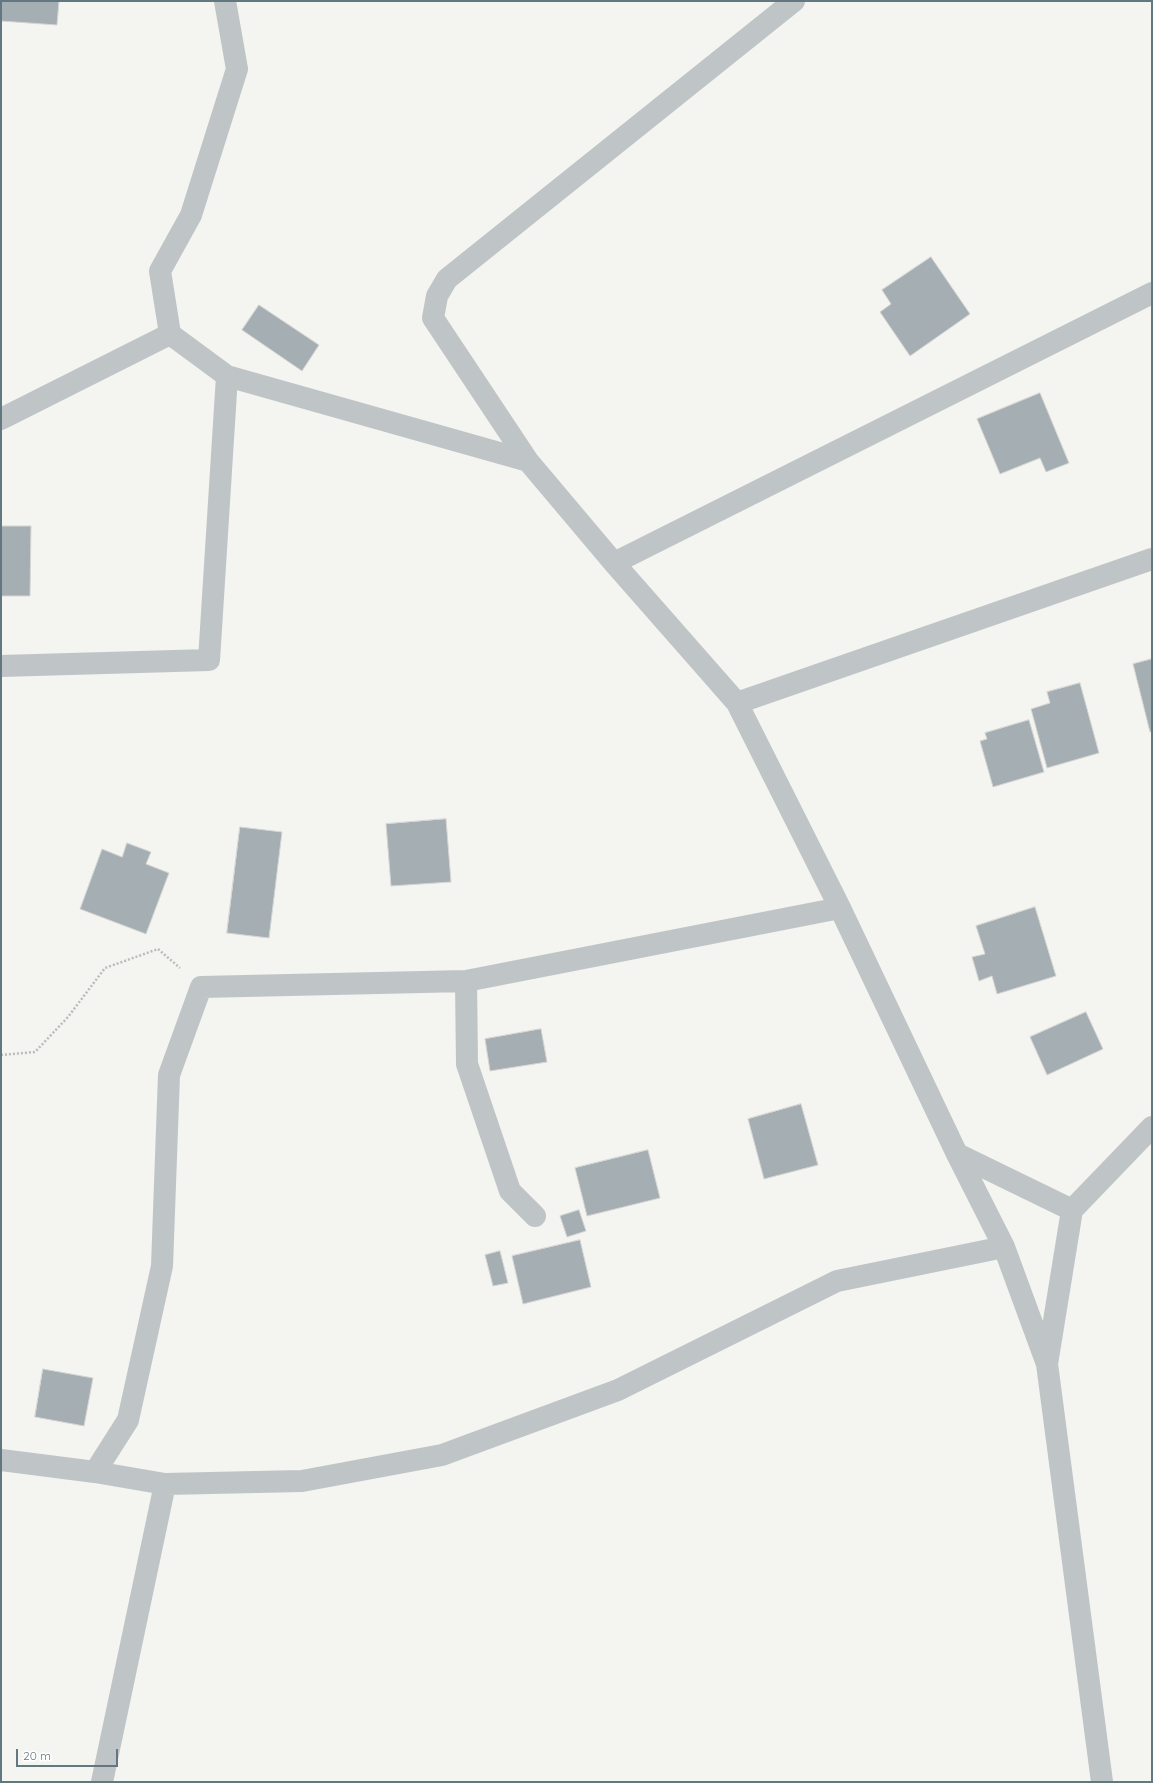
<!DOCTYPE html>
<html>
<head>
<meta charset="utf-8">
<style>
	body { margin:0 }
	#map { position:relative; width:1153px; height:1783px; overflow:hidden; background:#f4f4f0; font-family:Quicksand,sans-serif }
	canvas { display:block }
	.frame { position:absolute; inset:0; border:2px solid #637781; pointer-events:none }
	.scale { position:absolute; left:16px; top:1749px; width:102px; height:18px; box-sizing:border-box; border:2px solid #637781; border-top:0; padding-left:5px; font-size:12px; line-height:14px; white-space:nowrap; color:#637781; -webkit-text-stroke:3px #fff; paint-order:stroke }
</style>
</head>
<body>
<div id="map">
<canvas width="1153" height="1783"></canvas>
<div class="frame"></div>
<div class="scale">20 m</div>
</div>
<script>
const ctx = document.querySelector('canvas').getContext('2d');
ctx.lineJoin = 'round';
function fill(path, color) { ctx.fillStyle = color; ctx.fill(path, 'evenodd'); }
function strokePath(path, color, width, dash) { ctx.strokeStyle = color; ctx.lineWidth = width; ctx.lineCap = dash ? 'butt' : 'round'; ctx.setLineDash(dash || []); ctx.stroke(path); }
const building = new Path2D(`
	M1,1H59L57,25L1,21Z
	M931,257L970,314L910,356L880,312L891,304L882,290Z
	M259,305L319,345L302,371L242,330Z
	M1040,393L1069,463L1046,472L1040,458L1000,474L977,419Z
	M1,526H31L30,596H1Z
	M1152,659V731L1150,732L1133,664Z
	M1080,683L1099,753L1047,768L1031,709L1050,703L1047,692Z
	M1029,720L1044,772L993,787L980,741L987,739L985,733Z
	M446,819L451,882L391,886L386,824Z
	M240,827L282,832L269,938L227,933Z
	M127,843L151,852L146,864L169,873L146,934L80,909L102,849L122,857Z
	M1035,907L1056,976L997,994L992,976L979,981L972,957L985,954L976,926Z
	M1086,1012L1103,1049L1047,1075L1030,1037Z
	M541,1029L547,1062L490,1071L485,1039Z
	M801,1104L818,1165L764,1179L748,1119Z
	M648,1150L660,1198L587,1216L575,1168Z
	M579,1210L586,1231L567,1237L560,1216Z
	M580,1240L591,1287L523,1304L512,1256Z
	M500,1251L508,1283L493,1286L485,1255Z
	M43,1369L93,1378L84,1426L35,1417Z`);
const path = new Path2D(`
	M1,1055L35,1052L68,1017L105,968L158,949L180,968`);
const street = new Path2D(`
	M225,1L237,69L191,215L160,271L170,334L227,376L528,461L614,563L737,703L840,908L957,1154L1004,1247L1047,1364
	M1,419L170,334
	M528,461L433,318L437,296L447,279L794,1
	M614,563L1152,293
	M1,666L209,660L227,376
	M737,703L1152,559
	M466,981L467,1064L510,1191L535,1216
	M957,1154L1072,1210
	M1,1460L95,1472L165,1484L302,1481L442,1455L618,1390L837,1281L1004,1247
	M95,1472L128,1420L162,1266L169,1075L201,987L466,981L840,908
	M102,1782L165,1484
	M1102,1782L1047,1364L1072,1210L1152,1127`);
fill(building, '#a5afb3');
strokePath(building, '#d5d5d3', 1);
strokePath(path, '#b9bcbd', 2.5, [2, 2]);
strokePath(street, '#bfc4c6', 22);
</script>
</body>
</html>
